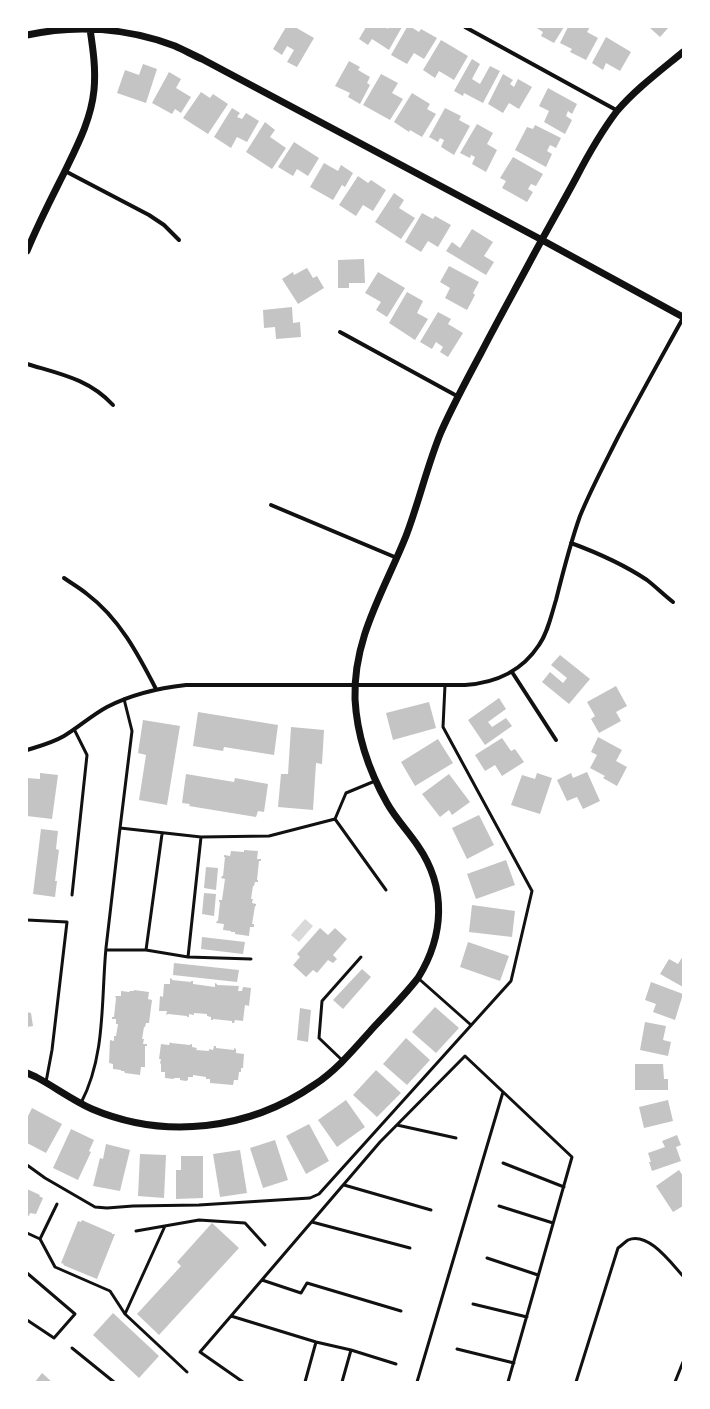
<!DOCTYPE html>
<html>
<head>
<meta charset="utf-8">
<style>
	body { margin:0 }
	#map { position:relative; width:710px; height:1409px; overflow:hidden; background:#fff; font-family:Montserrat,sans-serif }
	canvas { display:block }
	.frame { position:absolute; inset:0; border:28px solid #fff; pointer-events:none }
</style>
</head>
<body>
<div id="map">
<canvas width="710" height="1409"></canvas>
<div class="frame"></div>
</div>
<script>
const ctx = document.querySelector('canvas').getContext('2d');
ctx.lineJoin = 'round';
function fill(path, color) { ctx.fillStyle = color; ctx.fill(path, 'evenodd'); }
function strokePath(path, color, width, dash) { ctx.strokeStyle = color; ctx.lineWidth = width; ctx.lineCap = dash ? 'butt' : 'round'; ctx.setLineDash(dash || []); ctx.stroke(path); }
const water = new Path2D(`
	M305,919L313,926L299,942L291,935Z`);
const building = new Path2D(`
	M286,27H295L314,38L297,67L287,62L294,50L287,46L282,55L273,49Z
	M366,27H385L388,29V27H402L389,50L372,39L368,45L359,39Z
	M407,27H411L419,32L421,29L437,38L424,59L414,53L407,64L391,55Z
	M535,27H564L554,43L541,36L543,32Z
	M568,27H590L587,32L598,38L586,60L570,52L572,49L560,43Z
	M649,27H669L660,37Z
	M606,37L631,52L620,71L606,63L603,70L592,63Z
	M441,40L468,56L454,80L439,71L435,78L423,70Z
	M472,59L480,64L472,79L480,84L490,66L500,71L483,103L464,93L463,96L454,91Z
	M349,61L360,67L358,70L370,77L367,83L370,85L360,104L348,97L350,93L335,86Z
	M143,64L157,69L146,103L117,93L125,70L139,75Z
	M169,72L181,79L176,88L191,97L181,113L175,109L172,114L152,103Z
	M381,74L398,83L392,93L403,99L390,120L363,105Z
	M503,74L513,80L510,84L514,87L518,79L532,87L519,109L509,103L503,113L488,104Z
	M548,88L577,104L572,114L568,111L566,116L572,120L565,134L544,122L549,111L539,106Z
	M201,92L210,98L213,94L228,104L208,134L183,118Z
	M412,93L430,104L427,109L436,114L422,137L410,130L409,132L394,122Z
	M232,108L240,113L237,117L242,119L246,113L259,121L247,142L237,137L231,148L214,137Z
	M445,108L461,116L459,120L470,126L454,155L441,147L444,140L440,138L438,142L429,137Z
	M265,122L275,130L270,137L286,148L272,169L246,152Z
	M477,124L493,133L487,144L497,150L486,172L472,164L475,157L471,155L470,158L460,153Z
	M535,125L561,138L556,148L550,145L547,151L552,154L546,167L515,150L527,127L533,129Z
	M294,142L319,158L308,176L297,169L293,176L278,167Z
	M513,157L543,174L536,186L531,184L528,189L533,192L527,202L502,188L506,181L500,178Z
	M324,163L338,171L341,165L353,173L345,187L342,185L333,200L310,187Z
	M358,176L368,183L371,180L386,190L373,211L363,205L356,216L339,205Z
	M394,193L404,200L399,208L415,218L401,239L375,222Z
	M422,213L433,219L435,216L451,225L438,247L428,241L421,252L405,242Z
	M472,229L493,242L484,256L494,262L486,275L446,251L452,242L460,248Z
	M364,259L365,283H349V288H338V260Z
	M449,266L479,282L473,293L475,295L467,310L445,298L450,288L440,282Z
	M307,268L313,278L317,276L324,288L298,304L282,279L293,272L294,275Z
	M378,272L405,288L387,317L376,310L381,302L365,293Z
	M407,292L423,301L417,313L428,319L415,340L389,323Z
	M292,307L293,323L300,322L301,337L276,339L275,327L264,328L263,310Z
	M438,312L451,319L448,324L463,333L448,357L440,352L443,347L436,342L432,349L420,342Z
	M560,655L590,679L569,704L542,682L550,672L563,683L567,678L551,665Z
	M616,686L627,706L616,712L621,721L599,733L591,719L595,716L587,702Z
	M499,698L506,709L488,722L492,727L506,718L512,726L485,745L468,720Z
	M429,702L436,728L393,740L386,713Z
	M198,712L278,725L274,755L224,747L223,751L193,746Z
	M143,720L180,726L167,805L139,800L146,755L138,753Z
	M291,727L324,730L322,764L316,763L313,810L278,807L281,774H288Z
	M598,737L622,750L616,761L627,767L617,786L603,778L605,776L590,768L597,755L591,752Z
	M502,738L511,751L515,749L524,762L502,776L495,765L485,771L475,755Z
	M438,739L453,763L415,786L401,762Z
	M587,772L600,801L583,809L577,797L567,801L557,780L571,773L573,778Z
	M40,773L58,775L52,819L27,816V778L40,779Z
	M537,773L552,778L540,814L511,805L522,775L535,779Z
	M186,774L234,782L235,778L268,784L264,812L258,811L256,817L189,806L190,804L182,803Z
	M449,774L470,802L452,815L449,810L440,817L422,794Z
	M479,815L494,845L467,859L452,828Z
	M41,829L58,831L56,849L59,850L55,881H57L55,897L33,894Z
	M244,850L258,851L257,859H261V861H259L257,880H258V882H255L254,886H253L251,899H253L252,903L256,904V906H255L252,924H254V927H250L249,936L235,934V932H231V931L223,930L224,924L216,923L217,921H218L220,902H219V900H222L225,879L221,878L222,876H223L225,857H224V855L230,856L231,851L244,852Z
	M506,860L515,885L476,899L467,874Z
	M206,867L218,868L216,890L204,888Z
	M204,893L216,894L214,916L202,914Z
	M472,905L515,911L512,937L469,932Z
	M320,928L328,935L335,928L347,939L333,955L337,959L333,963L328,960L317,973L313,970L306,977L293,965L300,957L297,954Z
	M202,937L245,942L243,954L201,949Z
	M468,942L509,956L500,981L460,967Z
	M683,956V987L660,974L669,959L678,964Z
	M174,963L239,970L237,982L173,975Z
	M362,969L371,977L343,1009L333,1000Z
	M170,978L172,979V980L191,982V981H193V984L215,987V983L217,984V985L239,986L238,991H242L243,987L251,988L249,1006L245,1005L243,1021L235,1020L234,1023H232V1021L213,1019V1020H211V1017L207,1016V1014L194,1013V1015L189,1014V1017H187V1016L168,1014L166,1015L167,1011H159L160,996L163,997L164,984H170Z
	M651,982L683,994L675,1020L653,1012L656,1004L645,1000Z
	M134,990L149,992L148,999L152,1000L149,1023H146L145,1027H144L142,1039H144L143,1044H147V1046H145V1067H141L140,1075L125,1073L124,1071H121V1070L113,1069V1064L109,1063L110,1040L114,1041V1036H116L118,1024H116V1019H112V1017H114L116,998L115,996H121V991L129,992L130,991H134Z
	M435,1007L459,1028L436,1053L412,1032Z
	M300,1008L311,1010L308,1042L297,1040Z
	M27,1012L31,1013L33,1026L27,1027Z
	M645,1022L666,1026L663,1040L671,1042L668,1056L640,1050Z
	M406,1038L430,1060L407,1085L383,1064Z
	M170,1042L171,1043L190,1045L191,1044H192V1047L197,1048L196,1050L209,1051V1049L213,1050L214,1046H216V1048L234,1050V1048L236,1049V1053L244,1054L243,1068H241V1072H239L238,1080H234L233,1085L210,1083V1079H206V1077L193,1075V1077H188V1080L186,1081L180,1080V1078H174V1079L165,1078V1072H161V1064L160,1063L161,1059H159L161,1044L169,1045Z
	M635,1064H663L664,1079H668V1090H635Z
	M376,1070L401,1093L377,1117L353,1095Z
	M346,1100L365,1127L337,1147L318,1120Z
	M668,1100L673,1121L644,1128L639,1107Z
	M32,1108L62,1124L46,1153L27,1143V1118Z
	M309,1124L329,1161L306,1174L286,1136Z
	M71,1129L94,1140L89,1151L91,1152L78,1180L53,1168Z
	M677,1135L681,1145L676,1147L681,1161L652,1171L649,1162H651L648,1153L665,1147L662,1141Z
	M275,1140L288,1180L263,1188L250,1148Z
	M106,1144L130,1150L120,1191L93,1186L100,1158L103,1159Z
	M240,1150L247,1193L220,1197L213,1154Z
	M140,1154L166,1155L164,1198L138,1196Z
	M181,1156H203V1198L176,1199V1170H181Z
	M679,1170L683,1176V1206L673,1212L656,1186Z
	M27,1189L40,1195L39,1196L43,1198L36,1214L30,1213L29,1216L27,1215Z
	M82,1220L112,1233V1234H115L97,1279L63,1265L64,1264L61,1263L78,1221L81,1222Z
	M212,1223L239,1248L159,1335L137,1314L181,1266L177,1262Z
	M113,1313L159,1356L139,1378L93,1335Z
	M42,1373L52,1382H35Z`);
const service = new Path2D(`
	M335,819L386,890
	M120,828L201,837L269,836L335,819L346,793L375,781
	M72,895L87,755L74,729
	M27,920L67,922L52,1050L46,1082
	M106,950H146L162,834
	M146,950L188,957L201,837
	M188,957L251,959
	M418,978L471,1025
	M343,1061L319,1038L322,1001L361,957
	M81,1103C106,1055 101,1000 106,948C114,876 123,803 132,731L124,699
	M397,1125L456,1138
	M503,1163L564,1187
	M27,1165L45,1178L95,1207L107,1208L133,1206L199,1205L310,1198L319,1194L511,981L532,891L443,727L445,685
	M344,1185L431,1210
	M499,1206L553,1223
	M312,1222L410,1248
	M136,1231L199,1220L245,1223L265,1245
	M27,1233L40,1239L57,1204
	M40,1239L55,1267L110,1291L125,1314L187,1372
	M487,1258L538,1275
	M27,1273L75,1314L54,1338L27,1320
	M262,1280L301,1293L307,1283L401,1311
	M473,1304L527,1317
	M125,1314L165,1226
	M231,1316L380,1142L465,1056L572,1157L508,1382
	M72,1348L114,1382
	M457,1349L514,1363
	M351,1350L396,1364
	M243,1382L200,1352L231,1316L316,1342
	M305,1382L316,1342L351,1350L342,1382
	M417,1382L503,1092
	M576,1382L618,1248C621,1246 625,1242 628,1240C648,1231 671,1263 683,1276
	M675,1382L683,1362`);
const minor = new Path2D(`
	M465,27L618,111
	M65,171L149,215L164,225L179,240
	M340,332L457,396
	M27,364C60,374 89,379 113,405
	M271,505L397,558
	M571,543C598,553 623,564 647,580C656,587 664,595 673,602
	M64,578C71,583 80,588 87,594C119,618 138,654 156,689
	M512,672L556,740
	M27,750C40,746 52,743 64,736C79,727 92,715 107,707C132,694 159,688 186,685H465C495,683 522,671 539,645C548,632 551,616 556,600C563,572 570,544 580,516C591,489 605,463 618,437C639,397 661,358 683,318`);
const tertiary = new Path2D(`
	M27,35C76,24 128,28 175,46C184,50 193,55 202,59L542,240L683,317
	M27,251C38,224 51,199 64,173C77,146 91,120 94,90C96,69 93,49 90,29
	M27,1073L36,1077C55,1087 72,1100 92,1109C165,1140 249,1130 314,1085C337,1070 355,1048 373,1028C388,1012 404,996 418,978C444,936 447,888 418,846C408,831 396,819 387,803C369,771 357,736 355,699C353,638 384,591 406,536C419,502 427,466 441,432C453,405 467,379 481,353C498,320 516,288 533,256C547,230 562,204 576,178C588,155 601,132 617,111C636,89 660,71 683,52`);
fill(water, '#d9d9d9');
fill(building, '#c4c4c4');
strokePath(service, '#111', 3);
strokePath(minor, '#111', 4);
strokePath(tertiary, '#111', 7);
</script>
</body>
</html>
